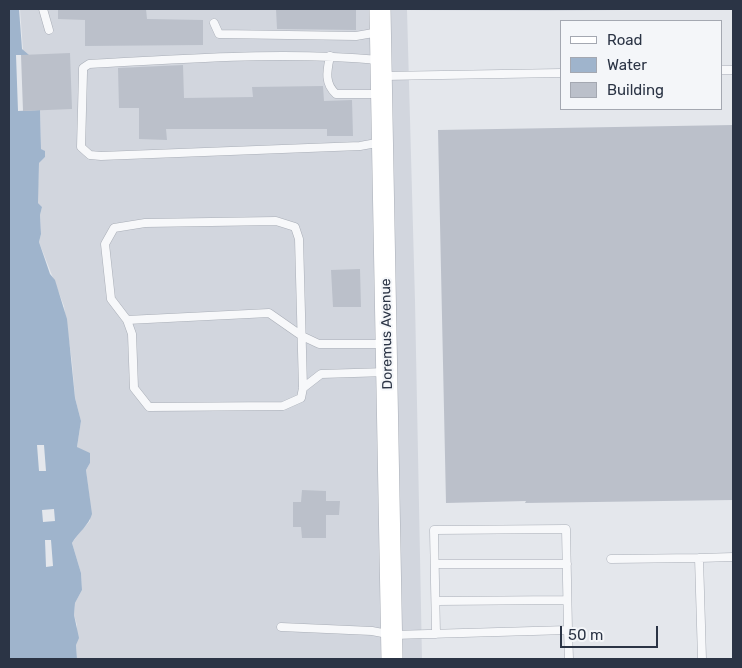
<!DOCTYPE html>
<html>
<head>
<meta charset="utf-8">
<style>
	body { margin:0 }
	#map { position:relative; width:742px; height:668px; overflow:hidden; background:#e4e7ec; font-family:Rubik,sans-serif }
	canvas { display:block }
	.frame { position:absolute; inset:0; border:10px solid #2b3445; pointer-events:none }
	.legend { position:absolute; left:560px; top:20px; width:162px; height:90px; box-sizing:border-box; background:#f4f6f9; border:1px solid #a4a8b1; margin:0; padding:6px 9px; list-style:none; font-size:15px; color:#2b3445 }
	.legend li { display:flex; align-items:center; gap:10px; height:25px }
	.legend b { width:25px; border:1px solid #a4a8b1 }
	.scale { position:absolute; left:560px; top:626px; width:98px; height:22px; box-sizing:border-box; border:2px solid #2b3445; border-top:0; padding-left:6px; font-size:15px; line-height:18px; white-space:nowrap; color:#2b3445; -webkit-text-stroke:4px #f4f6f9; paint-order:stroke }
</style>
</head>
<body>
<div id="map">
<canvas width="742" height="668"></canvas>
<div class="frame"></div>
<ul class="legend">
<li><b style="height:6px;background:#fff"></b>Road</li>
<li><b style="height:14px;background:#9fb4cc"></b>Water</li>
<li><b style="height:14px;background:#bbc0ca"></b>Building</li>
</ul>
<div class="scale">50 m</div>
</div>
<script>
const ctx = document.querySelector('canvas').getContext('2d');
ctx.lineJoin = 'round';
function fill(path, color) { ctx.fillStyle = color; ctx.fill(path, 'evenodd'); }
function strokePath(path, color, width, dash) { ctx.strokeStyle = color; ctx.lineWidth = width; ctx.lineCap = dash ? 'butt' : 'round'; ctx.setLineDash(dash || []); ctx.stroke(path); }
function write(font, color, halo, rows, align = 'center') {
  ctx.font = font + ' Rubik,sans-serif'; ctx.lineWidth = 4; ctx.setLineDash([]); ctx.textBaseline = 'middle'; ctx.strokeStyle = halo; ctx.fillStyle = color; for (const [text, x, y, turn = 0] of rows) {
    ctx.save(); ctx.translate(x, y); ctx.rotate((+turn || 0) * Math.PI / 180); ctx.textAlign = isNaN(turn) ? turn : align; if (halo) ctx.strokeText(text, 0, 0); ctx.fillText(text, 0, 0); ctx.restore();
  }
}
const built = new Path2D(`
	M20,9H700L547,11L407,10L415,301L422,659H77L76,645L77,625L74,615L75,603L82,590L81,573L72,543L80,532L90,521V502L86,470L90,463L77,447L81,421L75,398L72,362L64,306L39,242L41,234L40,215L42,207L38,203V185L39,163L45,157V152L41,149L40,110L23,50Z`);
const water = new Path2D(`
	M9,9H19L22,49L29,55L40,110L41,149L45,151V157L39,163L38,203L42,207L40,215L41,234L39,242L50,274L55,280L67,319L75,398L81,421L77,447L90,453V463L86,470L92,514C89,525 78,533 72,543L81,573L82,590L75,603L74,615L79,638L76,645L77,659H9Z`);
const pier = new Path2D(`
	M16,55H29L40,110L18,111Z
	M37,445H44L46,471H39Z
	M54,509L55,521L43,522L42,510Z
	M45,540H51L53,566L46,567Z`);
const building = new Path2D(`
	M58,9H146L147,19L203,20V45L85,46V20L58,19Z
	M276,9H356V30L277,29Z
	M70,53L72,109L23,111L21,55Z
	M183,65L184,98L253,97L252,87L323,86L324,101L352,100L353,136H327V129H166L167,140L139,139V108H119L118,68Z
	M733,125V500L525,503L526,501L446,503L438,130Z
	M360,269L361,307H333L331,270Z
	M302,490L326,491V501H340L339,515H326V538H302L301,527H293V502H301Z`);
const lane = new Path2D(`
	M43,9L49,30
	M214,23L219,34L356,36L379,32
	M330,56C327,71 324,83 336,94H380
	M379,60C282,51 186,59 89,64L83,68V73L81,147L90,155L101,156L360,146L382,142
	M721,70H733
	M383,76L561,73
	M276,221L295,227L299,239L303,388L301,398L283,406L149,407L134,388L132,334L127,320L111,299L105,244L114,228L145,223Z
	M127,320L269,313L302,336L319,344H385
	M303,388L321,374L387,372
	M611,559L699,558
	M435,564H567
	M436,601L567,600
	M281,627L372,631L393,635L568,630L566,529L434,530L436,634
	M568,630L569,659
	M702,659L699,558L733,557`);
const secondary = new Path2D(`
	M380,9L392,659`);
const streetNames = [
	["Doremus Avenue",387,334,-91]
];
fill(built, '#d2d6de');
fill(water, '#9fb4cc');
fill(pier, '#e4e7ec');
fill(building, '#bbc0ca');
strokePath(lane, '#a9aeb7', 9);
strokePath(secondary, '#a9aeb7', 22);
strokePath(lane, '#f7f8fa', 8);
strokePath(secondary, '#fff', 21);
write('14px', '#2b3445', '#f4f6f9', streetNames);
</script>
</body>
</html>
